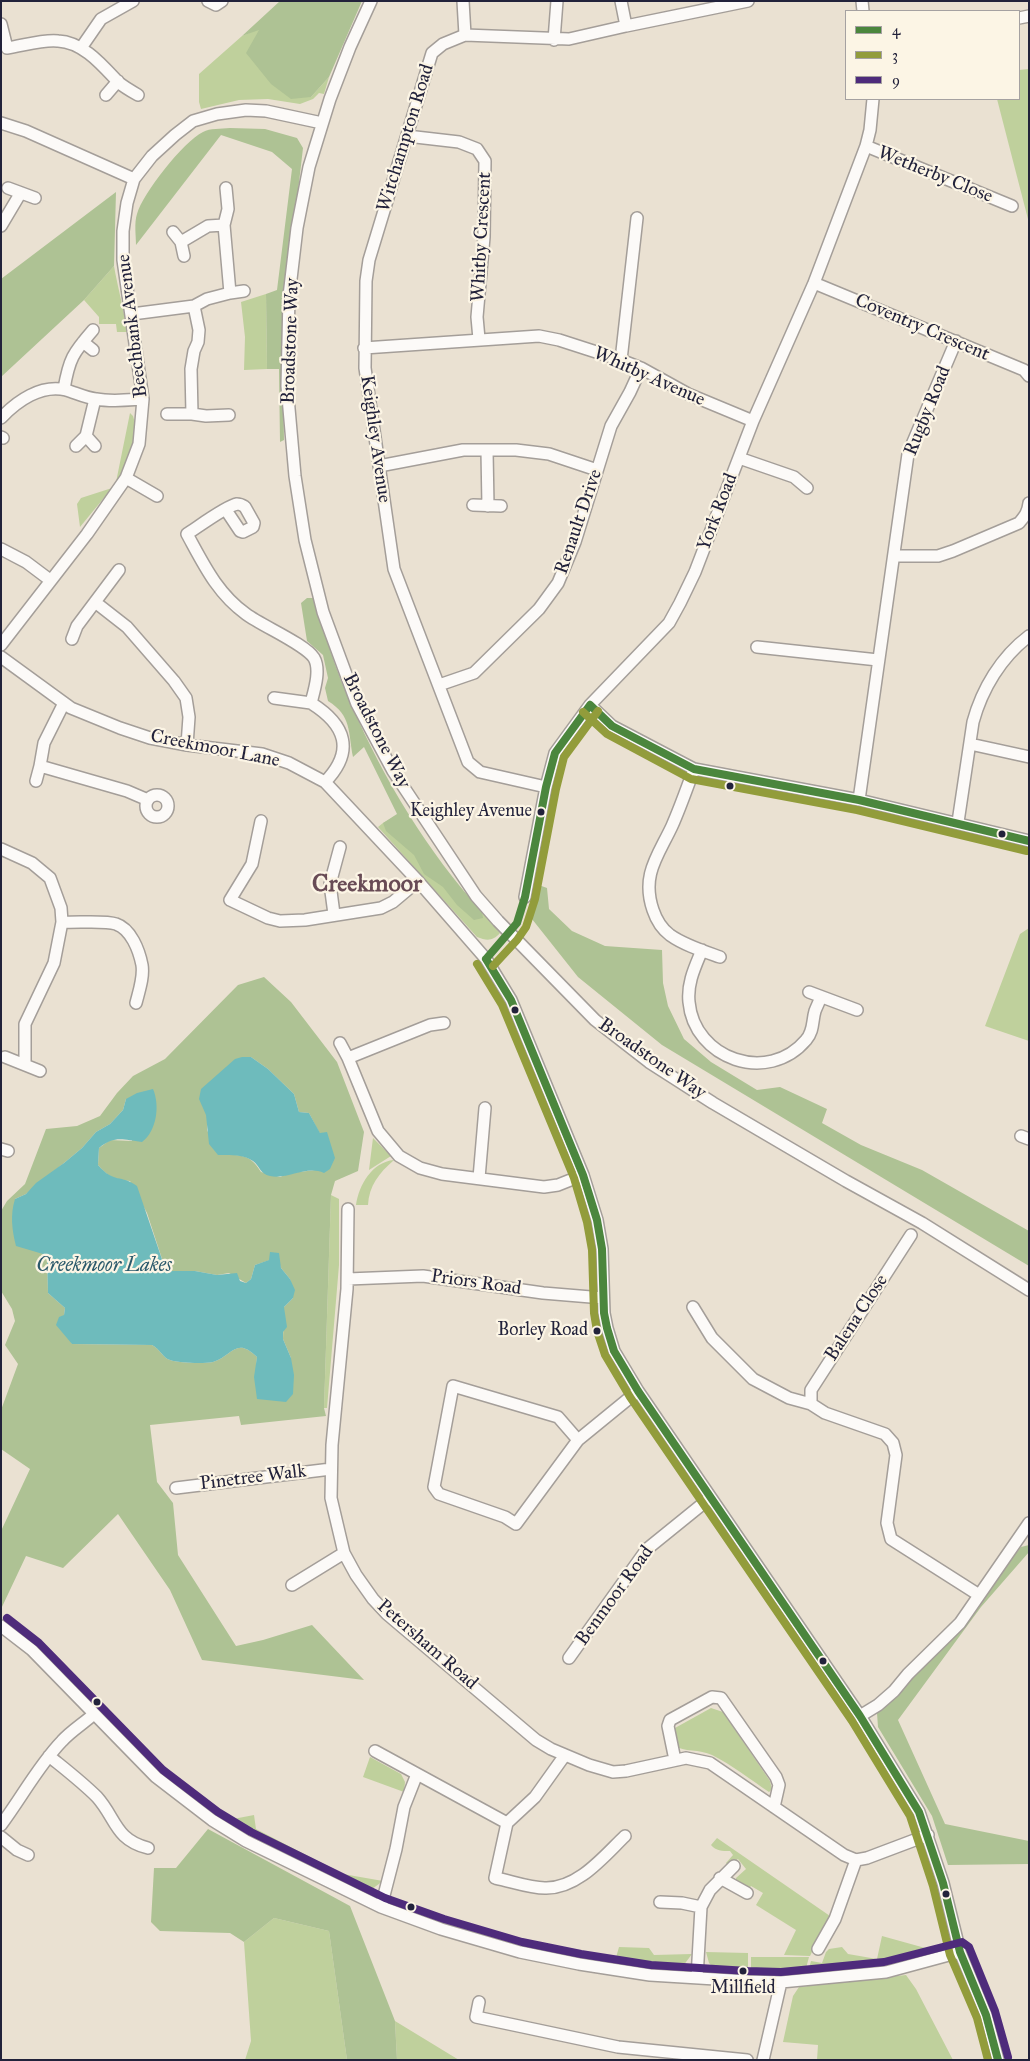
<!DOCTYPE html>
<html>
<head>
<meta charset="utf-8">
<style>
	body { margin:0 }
	#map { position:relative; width:1030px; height:2061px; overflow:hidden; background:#eae1d2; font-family:"IM FELL Great Primer",serif }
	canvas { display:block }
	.frame { position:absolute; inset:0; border:2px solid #22223b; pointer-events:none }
	.legend { position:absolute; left:845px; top:10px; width:175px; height:90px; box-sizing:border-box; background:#fcf5e5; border:1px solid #a5a1a1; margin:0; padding:6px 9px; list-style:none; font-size:15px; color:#22223b }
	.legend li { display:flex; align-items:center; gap:10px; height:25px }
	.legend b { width:25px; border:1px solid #a5a1a1 }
</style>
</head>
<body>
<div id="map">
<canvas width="1030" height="2061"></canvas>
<div class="frame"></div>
<ul class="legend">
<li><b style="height:6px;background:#4b863d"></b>4</li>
<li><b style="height:6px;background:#929c3b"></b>3</li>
<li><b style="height:6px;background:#4e2b7b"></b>9</li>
</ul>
</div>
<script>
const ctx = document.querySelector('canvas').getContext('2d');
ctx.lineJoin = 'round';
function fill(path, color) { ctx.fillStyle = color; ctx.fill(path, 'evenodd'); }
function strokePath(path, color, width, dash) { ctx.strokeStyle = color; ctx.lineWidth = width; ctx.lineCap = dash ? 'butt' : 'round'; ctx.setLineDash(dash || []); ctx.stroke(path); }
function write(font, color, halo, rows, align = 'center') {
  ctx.font = font + ' "IM FELL Great Primer",serif'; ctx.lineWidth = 4.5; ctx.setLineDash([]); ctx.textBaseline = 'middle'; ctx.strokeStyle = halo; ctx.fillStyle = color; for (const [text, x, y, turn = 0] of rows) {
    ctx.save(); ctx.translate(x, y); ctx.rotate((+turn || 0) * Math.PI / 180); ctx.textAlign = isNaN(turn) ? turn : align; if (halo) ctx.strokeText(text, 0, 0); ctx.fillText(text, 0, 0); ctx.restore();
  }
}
const green = new Path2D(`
	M259,29L311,97L329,77L324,94L319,93L313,99L300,104L268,99L239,100L201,109L199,102V74L242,36Z
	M1029,69V223L997,99H1019V70Z
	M114,266C118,289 124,309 127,332H117L116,324H99V317L84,300Z
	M266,294L267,369L244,370L245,337L241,302Z
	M130,413L133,416L135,423H137C135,447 127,466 115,487Z
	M112,488L80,527L77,504L81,498Z
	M398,815L500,933C493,941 487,941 477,937L378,827L383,823Z
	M1029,928V1041L985,1026L1020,934Z
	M373,1138L391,1156L369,1170Z
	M394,1160C379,1173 369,1186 368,1205H356C359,1185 372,1162 394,1160Z
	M331,1195L339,1199V1265L327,1408H324Z
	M711,1708L723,1712L770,1781L772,1789L769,1792C751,1780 732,1765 712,1755C700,1749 683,1752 675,1746L673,1731L675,1728Z
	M370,1757L401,1774L405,1782L404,1792L363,1777Z
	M254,1815L256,1829L337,1871L343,1874L383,1881L372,1889L362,1890C317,1869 271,1848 228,1820Z
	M717,1838L830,1916L810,1956L784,1955L796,1930L756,1905L763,1893L751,1886L748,1890L736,1881V1878L746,1869L738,1859L728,1866L726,1863L733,1855L730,1851C722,1851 716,1851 711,1845Z
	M274,1918L329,1931L347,2060H245L251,2041L244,1942Z
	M882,1936L936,1951L869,1966L808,1972L811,1961L822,1963L826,1952L829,1949L842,1947L848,1954L877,1959Z
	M619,1947L649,1948L654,1955L692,1954L683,1966L667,1968L615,1961Z
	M706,1952L748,1953V1973L716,1970L709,1963Z
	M751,1957H809L805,1972L778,1975L751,1973Z
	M906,1975L916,1989L953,2060H817L818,2045L783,2042L793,1996L799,1987Z
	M395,2021L459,2060H397Z`);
const forest = new Path2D(`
	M280,1H362L329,77L311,97L291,99L271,84L246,53L259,30L242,36Z
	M230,128L265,129L297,138L303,148L282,329L284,440L280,442L279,369H267L266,294L277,290L292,169L272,152L221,135L136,245C136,235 134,223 137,214C143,193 183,142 203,132C210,128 221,129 230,128Z
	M116,192L114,266L84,300L1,377V279Z
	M307,598H314C325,634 336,672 352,706C384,780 428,852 482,912L483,918L474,920L457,905L443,887L424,874L414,855L386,831L383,823L397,814L364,747L353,757C348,732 352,716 328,701L325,688L328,678L323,655L307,641L301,603Z
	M536,884L547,888L549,909L572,931L605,946L662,950L663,983L668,1006L684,1039L711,1062L757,1090L780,1087L827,1109L822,1123L861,1145L922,1170L1029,1231V1266L662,1045L578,977L528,914Z
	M264,977L291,1002L337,1062L364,1132L358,1171L335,1181L331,1195L324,1408L326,1416L241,1425L239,1416L150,1425L157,1482L173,1503L178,1555L236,1646L263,1640L312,1625L364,1680L202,1660L170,1590L118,1514L63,1568L26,1556L1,1609V1531L30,1469L1,1449V1410L18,1364L5,1345L15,1321L12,1309L1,1291V1211L7,1201L25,1184L46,1129L77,1126L100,1116L117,1093L133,1076L165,1059L238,985ZM251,1057L268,1069L294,1094L299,1112L309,1113L320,1134L316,1170L290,1173L280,1177L261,1172C249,1152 239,1156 218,1154L207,1130V1115ZM126,1099L132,1141L110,1140L99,1148L98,1165C107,1176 115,1180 130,1181L147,1213L166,1271H195L217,1275L229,1273L246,1283L251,1279L255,1265L270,1260L279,1262L281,1268L290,1279L293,1298L284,1307L283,1339L291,1358L256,1367L257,1357C236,1336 232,1356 213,1362C204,1364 178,1363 170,1360C163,1358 160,1349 152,1345L72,1344L64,1315L65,1308L48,1293L47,1259L15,1199L26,1194L64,1163L82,1148L96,1132L110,1124L123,1110Z
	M1029,1545V1552L981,1607L898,1720L945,1824L1029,1841V1864L948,1865L932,1816L878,1727L877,1713L956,1634L981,1596L1021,1547Z
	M208,1829L350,1906L395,2021L397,2060H347L329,1931L274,1918L244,1942L230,1933L160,1931L151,1922L154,1868H176Z`);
const water = new Path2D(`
	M242,1057H251L268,1069L294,1094L299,1112L309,1113L320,1133L327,1132L335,1158L330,1169L324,1173C306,1165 288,1180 270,1176C260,1174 260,1166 253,1161C243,1154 229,1155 218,1155L209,1144L206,1115L199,1099L201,1089L235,1059Z
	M153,1089C160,1105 157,1131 142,1142C123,1140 115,1135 99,1148L98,1165C114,1184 121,1174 137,1186L166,1271H195L217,1275L237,1273L240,1281L246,1283L251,1279L255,1265L269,1260L270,1252L279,1253L281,1268L290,1279L295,1290L293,1298L284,1307L287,1327L283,1332V1339L291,1358L294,1375L293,1394L286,1402L257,1399L254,1377L257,1357C236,1336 232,1356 213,1362C204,1364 178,1363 170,1360C163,1358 160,1349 152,1345L72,1344L56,1325L59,1317L64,1315L65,1308L48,1293L47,1259L43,1254L16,1246C12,1230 10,1215 15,1199L26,1194L36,1183L64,1163L82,1148L96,1132L110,1124L123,1110L126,1099L137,1093Z`);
const minor = new Path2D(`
	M208,1L216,5L222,1
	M371,1L350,47L330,99L309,167L297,228L289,296L287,386L295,476L305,540L323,612L357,704L393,771L476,896L498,921L595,1020L649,1062L713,1103L846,1181L922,1223L1029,1290
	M463,1L465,35
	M621,1L626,26
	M862,1L863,11
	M1019,18L1029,16
	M1,24L7,48C22,46 44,39 58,41C83,42 102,65 118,82C124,87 131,91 138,95
	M554,40L557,1
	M81,48L101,19L133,1
	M106,95L118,81
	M1,123L26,131L134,179
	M407,136L459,142L477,149L485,161L484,237L477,317L479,339
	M866,146L1012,206
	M8,188L35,198
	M224,225L228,209L226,188
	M1,226L20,194
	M173,232L181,242L184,256
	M814,283L1024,370L1029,376
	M230,293L244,291
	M194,306L199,330L198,342L194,351L191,369L192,414L206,416L229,415
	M132,314L194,306L207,299L230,293L224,225L208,226L181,242
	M83,342L93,350
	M364,348L539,336L559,340L621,360L641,368L688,394L753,421
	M621,360L637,218
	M64,389C69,359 73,353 93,330
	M167,414H192
	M1,418C17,401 41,384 66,390C76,393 86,398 96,399C112,402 127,400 143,399
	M86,436L95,446
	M1,437L3,438
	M76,446L86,436L95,399
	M487,451L488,506
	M739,458L794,477L807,488
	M379,466L463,450H516L549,454L597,470
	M126,478L157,496
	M473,505L501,506
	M226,510L240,531L243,532L253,527L254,523L245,507C242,505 241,504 237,504C226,506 198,527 187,534C204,565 217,593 246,614C262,626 305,644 314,658C321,670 314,691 311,703C346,725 355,751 325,782
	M1,549L26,562L50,580
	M895,556H938L953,551L1019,523C1025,516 1028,512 1029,503
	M95,602L127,627L174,681L186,698L189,717L187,745
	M72,639L77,626L119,570
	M1,645L87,534L126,478L139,444L143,399L123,260V231L127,203L134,179L152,156L175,135L193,121L217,114L246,110L266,111L322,123
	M757,647L878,660
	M1,657L71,708L120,728L150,738L187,745L262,754L289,763L325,782L418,881L486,959L511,1000L583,1175L597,1220L602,1249L604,1313L607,1328L614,1351L638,1391L860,1716L919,1812L943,1883L960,1952L986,2015L998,2060
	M439,685L474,673L539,609L558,583L575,542L611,426L630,392L641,368
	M274,698L311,703
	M64,703L44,743L40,766L127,791L148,800
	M590,705L612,726L694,769L859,800L1029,841
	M970,744L1029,757
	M694,769C687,788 680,808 672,826C658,856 641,875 653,910C656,919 662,929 670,935C684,945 703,951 720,957
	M36,781L40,766
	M546,787L480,772L468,762L394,569L365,368L366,281L369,260L432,53L443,44L465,35L569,39L626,26L748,1
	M146 806a11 11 0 1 1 22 0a11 11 0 1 1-22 0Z
	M859,800L908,454L956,341
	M261,821L252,864L230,900L268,918L280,921L305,920L381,908L393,902L418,881
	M958,822L973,722C982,689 1001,657 1029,636
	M1,849L32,863L50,878L61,908L62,922L54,963L25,1024V1064
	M525,897L546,787L555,753L590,705L669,623L680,603L695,572L753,421L814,283L866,146L870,130L873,99
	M334,914L330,884L340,847
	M62,922C75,923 105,920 116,924C131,929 139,950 142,965C144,977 139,991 136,1003
	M702,950C695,967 687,983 689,1002C694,1059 768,1085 806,1040C814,1031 812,1021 815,1011C817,1006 819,1002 821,997
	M809,992L857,1010
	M444,1023L430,1025L348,1058L378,1131L399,1156L420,1168L442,1174L544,1187L558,1185L583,1175
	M340,1043L348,1058
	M5,1057L40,1071
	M1021,1136L1029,1139
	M1,1149L8,1151
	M479,1178L485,1108
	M348,1209L347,1289L332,1445L331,1498L344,1553L356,1575L373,1599L387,1614L536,1740L551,1749L589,1765L613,1772L626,1771L686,1758L710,1763L844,1855L856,1860L867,1858L928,1835
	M348,1279L423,1276L543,1293L603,1298
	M693,1307L712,1338L753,1379L789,1398L811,1404L825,1413L885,1434L893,1443L896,1455L887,1523L891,1539L979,1595
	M811,1404V1390L911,1235
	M578,1440L558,1417L453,1386L434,1487L439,1494L505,1517L516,1524L578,1440L638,1391
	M176,1488L331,1469
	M292,1585L344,1553
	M1,1626L32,1650L156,1777L212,1820L246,1841L381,1907L441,1929L520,1952L579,1964L650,1975L748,1981L781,1982L886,1972L960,1952
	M569,1658L647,1549L710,1498
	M860,1716L878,1705L894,1691L908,1674L960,1623L1029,1523
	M375,1751L507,1823
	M565,1755L535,1797L507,1823L495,1878C511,1881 529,1888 545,1888C578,1889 604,1856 625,1836
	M49,1756C65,1769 82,1782 97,1797C116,1818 115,1840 148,1848
	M675,1760L668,1726L670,1720L712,1697L721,1698L776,1777L779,1785L774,1807
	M1,1825C22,1797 38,1766 62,1741C71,1731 84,1723 94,1714
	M1,1837L17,1850L28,1855
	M720,1878L747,1893
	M660,1902L682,1903L701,1907
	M381,1907L396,1849L404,1807L417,1774
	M818,1949L835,1919L856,1860
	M697,1978L701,1907L710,1890L734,1866
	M479,2002L476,2017L618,2047L747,2060
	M763,2060L781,1982`);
const bus1 = new Path2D(`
	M590,705L612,726L694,769L859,800L1029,841
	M486,959L511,1000L583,1175L597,1220L602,1249L604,1313L607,1328L614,1351L638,1391L860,1716L919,1812L943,1883L960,1952L986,2015L998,2060
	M486,959L517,923L525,897L546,787L555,753L590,705`);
const bus2 = new Path2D(`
	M583,712L607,734L691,779L857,810L1027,851
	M477,964L502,1005L574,1178L587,1222L592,1250L594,1313L597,1331L605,1355L630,1397L852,1721L910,1816L933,1886L950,1955L977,2018L988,2060
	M493,966L517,940L526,927L535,899L556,789L564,757L598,711`);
const bus3 = new Path2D(`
	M7,1618L39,1643L163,1770L218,1812L251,1832L385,1898L444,1919L522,1942L581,1954L651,1965L748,1971L781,1972L884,1962L962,1942L969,1947L995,2011L1008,2057`);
const markers = [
	[730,786,4.5,"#22223b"],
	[541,812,4.5,"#22223b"],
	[1002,834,4.5,"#22223b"],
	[515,1010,4.5,"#22223b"],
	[597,1331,4.5,"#22223b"],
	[823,1661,4.5,"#22223b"],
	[97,1702,4.5,"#22223b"],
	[946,1894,4.5,"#22223b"],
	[411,1907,4.5,"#22223b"],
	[743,1971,4.5,"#22223b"]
];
const busNames = [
	["Keighley Avenue",532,812],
	["Borley Road",588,1331],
	["Millfield",743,1989,"center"]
];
const streetNames = [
	["Witchampton Road",406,138,-73],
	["Wetherby Close",935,175,22],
	["Whitby Crescent",482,237,-87],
	["Beechbank Avenue",133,326,-97],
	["Coventry Crescent",922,328,23],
	["Broadstone Way",291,341,-88],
	["Whitby Avenue",649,377,24],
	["Rugby Road",928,411,-68],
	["Keighley Avenue",375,439,82],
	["York Road",718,512,-69],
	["Renault Drive",579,522,-71],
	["Broadstone Way",376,731,63],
	["Creekmoor Lane",215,749,11],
	["Broadstone Way",652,1059,35],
	["Priors Road",476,1283,8],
	["Balena Close",857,1318,-57],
	["Pinetree Walk",253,1478,-7],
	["Benmoor Road",615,1596,-54],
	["Petersham Road",427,1645,41]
];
const waterNames = [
	["Creekmoor Lakes",104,1266]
];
const districtNames = [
	["Creekmoor",367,885]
];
fill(green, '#bfd09c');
fill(forest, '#aec294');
fill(water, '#6ebbbc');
strokePath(minor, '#a49e99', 14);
strokePath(minor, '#fcfaf8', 11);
strokePath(bus1, '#4b863d', 8);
strokePath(bus2, '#929c3b', 8);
strokePath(bus3, '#4e2b7b', 8);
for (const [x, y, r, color] of markers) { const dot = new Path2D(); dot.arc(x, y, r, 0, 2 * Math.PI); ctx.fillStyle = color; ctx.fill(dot); strokePath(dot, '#fcf5e5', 2); }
write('18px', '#22223b', '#fcf5e5', busNames, 'right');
write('19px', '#22223b', '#fcf5e5', streetNames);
write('italic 20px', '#2b596b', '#fcf5e5', waterNames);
write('bold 24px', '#684b55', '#fcf5e5', districtNames);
</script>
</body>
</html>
